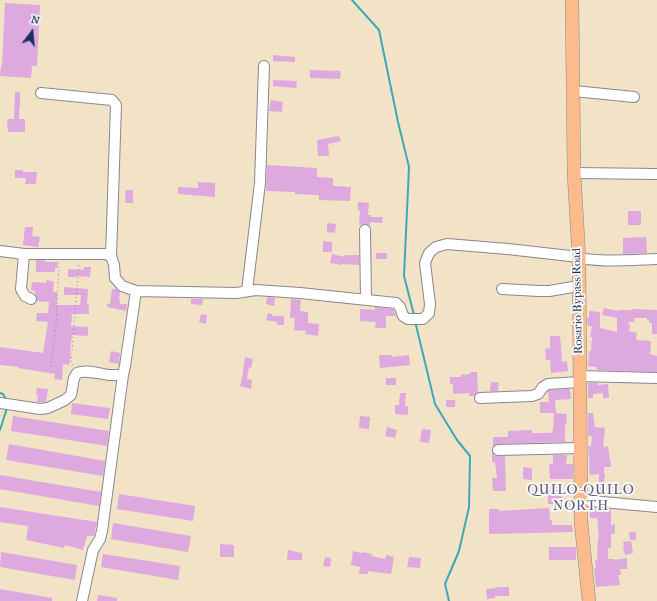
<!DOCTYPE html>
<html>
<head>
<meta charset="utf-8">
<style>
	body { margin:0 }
	#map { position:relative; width:657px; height:601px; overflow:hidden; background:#f2e2c6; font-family:"IM FELL French Canon",serif }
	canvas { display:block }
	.north { position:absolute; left:12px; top:12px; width:40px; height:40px; -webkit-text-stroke:3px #fdfcf7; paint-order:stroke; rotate:16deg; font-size:11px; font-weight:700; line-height:16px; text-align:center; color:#1b2f5e }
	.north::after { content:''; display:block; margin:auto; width:14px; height:18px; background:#1b2f5e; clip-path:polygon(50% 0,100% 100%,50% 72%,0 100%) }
</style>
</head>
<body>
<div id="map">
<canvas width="657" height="601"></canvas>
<div class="north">N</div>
</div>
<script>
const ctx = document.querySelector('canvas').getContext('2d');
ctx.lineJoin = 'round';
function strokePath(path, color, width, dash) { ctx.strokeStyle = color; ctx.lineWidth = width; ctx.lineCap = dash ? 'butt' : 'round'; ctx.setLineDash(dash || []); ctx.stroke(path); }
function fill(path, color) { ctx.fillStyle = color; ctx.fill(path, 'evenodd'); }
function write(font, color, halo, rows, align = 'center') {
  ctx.font = font + ' "IM FELL French Canon",serif'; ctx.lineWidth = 3.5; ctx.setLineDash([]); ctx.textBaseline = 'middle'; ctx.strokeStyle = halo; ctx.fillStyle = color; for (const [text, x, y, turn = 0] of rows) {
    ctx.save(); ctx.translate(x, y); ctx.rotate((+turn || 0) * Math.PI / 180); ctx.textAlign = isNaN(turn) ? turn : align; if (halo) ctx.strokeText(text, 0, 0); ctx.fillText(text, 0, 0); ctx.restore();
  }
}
const stream = new Path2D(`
	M352,0L379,30L398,122L409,167L404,276L414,315
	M415,321L435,404L457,440L470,456L469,507L459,551L445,584L449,601
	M0,393L3,394L7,401
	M0,430L7,408`);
const building = new Path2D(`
	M5,3L40,5L37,66H32L31,78L0,76L1,66H2Z
	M273,55L295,57V62L273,61Z
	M310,70L341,71L340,79L310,78Z
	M273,80L297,81L296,88L273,86Z
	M15,92H20V108H19V119H25V132H8L7,119H14Z
	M271,100L283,102L282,112L269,111Z
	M339,136L341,141L328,144L329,156H318L317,140Z
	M267,165L317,168V177L333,178V186L351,187L350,201L319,200V195L295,194V192L266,191Z
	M15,170H23V172H37L36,184H25L26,178H15Z
	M198,182L215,183V197L178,194V187L198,188Z
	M126,190H133V203H125Z
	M358,202L369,203L368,215H371V217H383L382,223L370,222V226L365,224L359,225L360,211H358Z
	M628,211H641V225H628Z
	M327,223L336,224L335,233L327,232Z
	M25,227H33L32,236L40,237L38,247L23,245Z
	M646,237L647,253L623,254V238Z
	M323,241L332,242V252H323Z
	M376,253H387V259H376Z
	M332,254L345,257V255H359V265L341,264V265L330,263Z
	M36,260H45V262H58L57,268H55V272H36Z
	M84,267H91L90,277L77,276V277H68V269L84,270Z
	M47,280L54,282L53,292H57V305H80L81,295H64V287L88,289L87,305H89V314H72L71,326L88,327V336L72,335L70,353L71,358H70L69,365L63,364L62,380L54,379L55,374L18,368L19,367L0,365V347L43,353L48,322L36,321L37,313H48L49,302L37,301V298L35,294V291L31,290L32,282L46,283Z
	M112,289H116L120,292L119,300H120V304H127L126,311L107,307V304H110Z
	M267,297L275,298L274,306L266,304Z
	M191,299H203L202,305L191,304Z
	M291,299L301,300L300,311L308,312V323L319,324L318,336L305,334L306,331L294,330L295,318H290Z
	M375,307L393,309L394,311L396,316H386V328H375L376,322L360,321V309L375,310Z
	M604,308L619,311V310H632V309L657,310V334H652V323H649V320H647V318H634V322H628L630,326L629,331L637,333L636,340L651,341L650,354L657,356V372L597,370L596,367L588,366L589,351H591L592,337H590L592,326H588L587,318H589V311L600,312V328L617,332V318L602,315Z
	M268,313L273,314L272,316H284V325H277V322L266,320Z
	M201,314L207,315L206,324L199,322Z
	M550,336H560L561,348L562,362L567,361L568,371L551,373L550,360H546L545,349L550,348Z
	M111,351L120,353L119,364L109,362Z
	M379,355H392V357L409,355L410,365L380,368Z
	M245,357L253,359L251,368L249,367L247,379L252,380L251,389L240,386L242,378Z
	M470,372H477L478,392L474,396H469V393L453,394V384H450V377H461V375L470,374Z
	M386,378H396V385H386Z
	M491,382H499L498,391H490Z
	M588,383H598V385L608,384L609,398H603V393L593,394V398H588Z
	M37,388L48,389L46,402H37L38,395H36Z
	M570,389L571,399L555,400L556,413H540V402H549L548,391L550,390Z
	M400,393H406L405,406H408V415L395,414V405H399Z
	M446,400H455V407H446Z
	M72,403L110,408L108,419L71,414Z
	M554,413L567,414L566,425H565V442L498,444L493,446V437H508V431L532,430V433H551V431H553Z
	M588,413H593L595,427L605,428L603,447L608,446L610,462H611V467H604L605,478H604V494H599V474L590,475L589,468H590L588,446H591L592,436H588Z
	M13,416L109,431L107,446L11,431Z
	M360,416L370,417L369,429L359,428Z
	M387,427L397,430L395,438L385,436Z
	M422,429L431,430L429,443L420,442Z
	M9,444L105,461L103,476L6,460Z
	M492,452L495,456H505L506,491H493L492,478H497L495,462H492Z
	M553,455H567L566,464H573V479H550L549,464H553Z
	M523,467L532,468V480L523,479Z
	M0,475L101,492L99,506L0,489Z
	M561,490L562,504H548V491Z
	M119,494L195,506L193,521L117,509Z
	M0,507L97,522L94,536H87L83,550L65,545L64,548L26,540L28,526L0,522Z
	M549,508L550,520H552V525H572L573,532L489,534V509H499V511Z
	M596,508L611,509V525L615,524V534H611V548H608V559H614V560L627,558V569H620L621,575H618L620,585L596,587L594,568H596L595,560H597L598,538H599L597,518H590V509Z
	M113,523L191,536L188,552L111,539Z
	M629,532H636V540H630Z
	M631,541L633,553L625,555L623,546H624L623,542Z
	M220,544L234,545V557H220Z
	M549,547H576V560H549Z
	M288,550L302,553V560H287Z
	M353,551L362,553V552L372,554V556L385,559L386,555L394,557L391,574L368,571V574H359L360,567L351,565Z
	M1,552L77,565L75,580L0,567Z
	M103,554L180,566L178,580L101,567Z
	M325,557L331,558L330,567L323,566Z
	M409,557L421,558L420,568L407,567Z
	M497,587H509V596H495V598L487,599L486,589L497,588Z
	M0,589L52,598V601H0Z
	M98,595L117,598V601H97Z`);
const path = new Path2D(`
	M73,365L71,363L79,263
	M51,367L56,326L59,263`);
const minor = new Path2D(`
	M574,91L634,97
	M41,93L112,100L116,105L111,256
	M574,173L657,174
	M365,230L366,300
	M0,251L24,254H105L111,256L114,265L115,278L122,286L136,291L236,293L256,290L300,293L396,303L400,307L403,316L408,319H423L429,313L430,304L425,263L429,253L436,247L447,244L508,249L570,256C597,263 629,260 657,259
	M24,254L21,289L25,296L31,299
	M502,289L539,291H549L579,286
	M247,291L260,183L264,66
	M579,376L657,378
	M480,398L532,396L538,394L543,387L548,384L579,382
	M0,403L40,409L48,408L65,400L71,395L74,378L77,373C87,369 99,374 109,375C114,375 118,375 123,375L125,366L136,291
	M498,450L580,448
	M581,500L657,507
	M82,601L93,550L100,539L102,531L123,375`);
const major = new Path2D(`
	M572,0L574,173L579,258L581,522L589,601`);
const streetNames = [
	["Rosario Bypass Road",578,301,-91]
];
const quarterNames = [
	["QUILO-QUILO",581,491],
	["NORTH",581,507]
];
strokePath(stream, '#3ca9ba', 2);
fill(building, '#dda9df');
strokePath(minor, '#868892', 12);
strokePath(major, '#868892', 14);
strokePath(path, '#868892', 1, [1, 3]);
strokePath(minor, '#fff', 10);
strokePath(major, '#fbbb8c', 13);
write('12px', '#1b2f5e', '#fdfcf7', streetNames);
ctx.letterSpacing = '1px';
write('14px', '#5f5a8b', '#fdfcf7', quarterNames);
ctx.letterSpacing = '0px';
</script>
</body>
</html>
